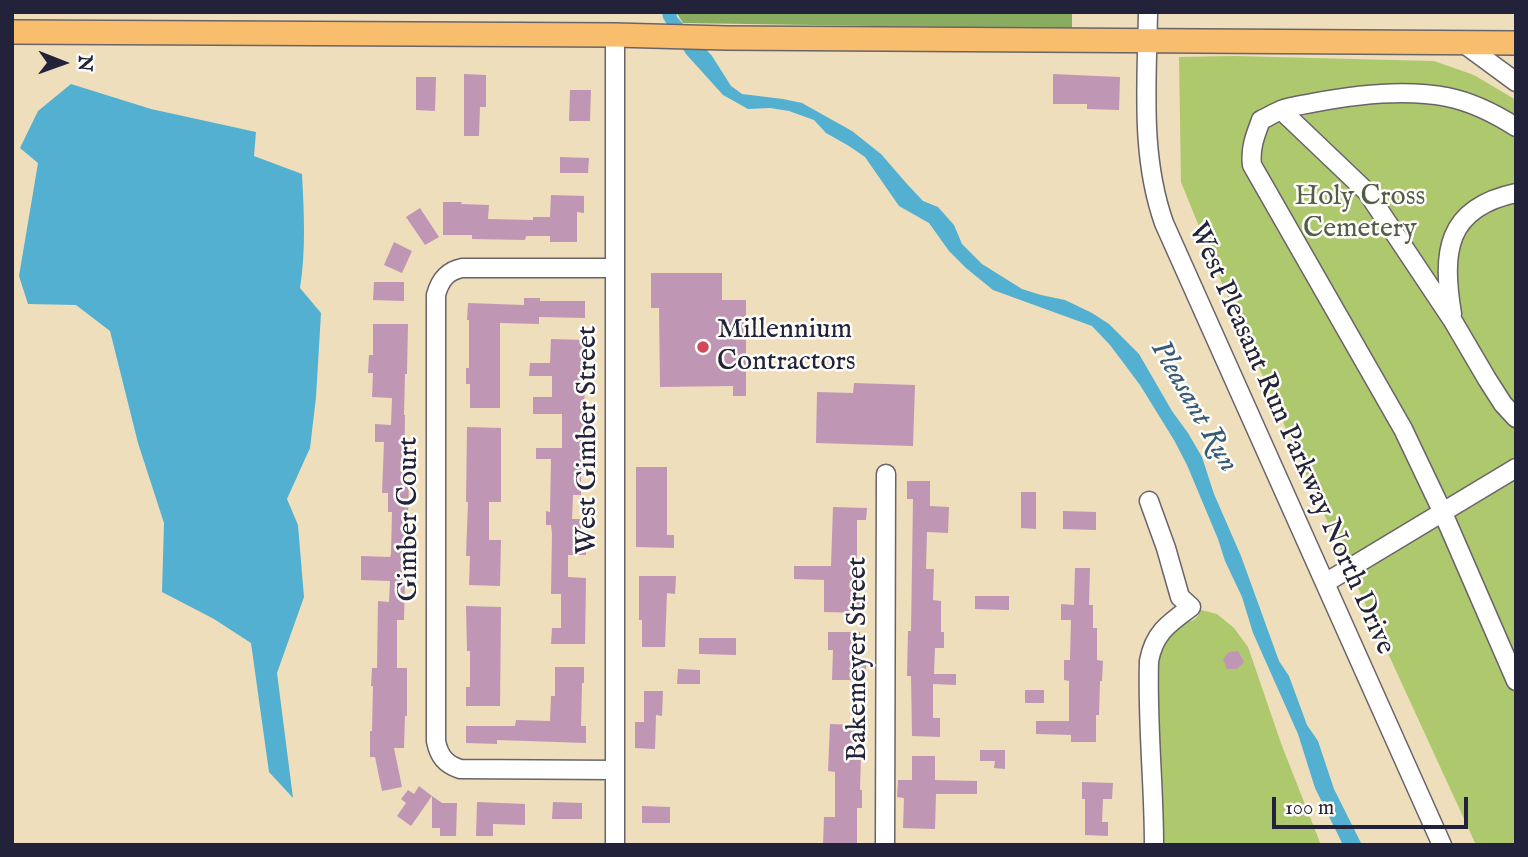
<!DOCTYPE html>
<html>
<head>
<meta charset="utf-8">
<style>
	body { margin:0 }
	#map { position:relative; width:1528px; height:857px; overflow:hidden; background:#eedebc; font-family:"IM FELL English",serif }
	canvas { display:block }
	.frame { position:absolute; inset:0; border:14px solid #22223b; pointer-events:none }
	.north { position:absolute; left:28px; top:28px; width:70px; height:70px; -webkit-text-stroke:5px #fdfcf7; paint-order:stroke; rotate:91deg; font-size:19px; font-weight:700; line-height:28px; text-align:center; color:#22223b }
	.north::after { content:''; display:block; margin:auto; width:24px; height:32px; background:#22223b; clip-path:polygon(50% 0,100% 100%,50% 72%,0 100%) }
	.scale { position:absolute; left:1272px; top:797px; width:196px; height:32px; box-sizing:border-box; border:4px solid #22223b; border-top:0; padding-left:9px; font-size:21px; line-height:24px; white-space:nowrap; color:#22223b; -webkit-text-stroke:5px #fdfcf7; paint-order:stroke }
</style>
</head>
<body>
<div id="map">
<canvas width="1528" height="857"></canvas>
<div class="frame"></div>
<div class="north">N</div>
<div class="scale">100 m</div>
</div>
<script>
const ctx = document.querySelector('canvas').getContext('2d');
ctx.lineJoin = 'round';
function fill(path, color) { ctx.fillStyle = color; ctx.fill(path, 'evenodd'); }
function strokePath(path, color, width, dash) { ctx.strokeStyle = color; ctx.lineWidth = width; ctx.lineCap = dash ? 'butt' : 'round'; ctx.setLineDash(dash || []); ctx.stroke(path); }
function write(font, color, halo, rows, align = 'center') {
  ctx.font = font + ' "IM FELL English",serif'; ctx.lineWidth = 5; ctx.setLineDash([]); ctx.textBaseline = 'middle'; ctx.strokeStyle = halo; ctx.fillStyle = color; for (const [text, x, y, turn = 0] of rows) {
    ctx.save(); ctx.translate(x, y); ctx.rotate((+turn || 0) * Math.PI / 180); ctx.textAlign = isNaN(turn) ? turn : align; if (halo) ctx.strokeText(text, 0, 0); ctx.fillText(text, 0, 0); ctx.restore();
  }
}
const green = new Path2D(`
	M1234,56L1434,61L1474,75L1516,100V845H1476L1313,490L1223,286L1181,182L1179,57Z
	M1201,610L1217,614L1234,628L1248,647L1282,746L1321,845H1156V642L1179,621C1191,623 1196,621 1201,610Z`);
const forest = new Path2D(`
	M676,12H1072V29L683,23Z`);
const water = new Path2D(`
	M662,12H676L677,17L712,56L731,86L742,94L783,99L802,103L852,131L881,154L907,184L923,201L938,207L954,225L962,244L982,264L1022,289L1041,295L1065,300L1092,313L1109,324L1139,354L1172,411L1188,433L1202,457L1214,494L1241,556L1279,661L1289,676L1307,725L1318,741L1334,789L1362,845H1343L1315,788L1298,734L1253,633L1242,597L1225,561L1218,539L1187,465L1174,440L1140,385L1110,345L1092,326L993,290L966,268L949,251L929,223L899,206L865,157L849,146L826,133L814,120L789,111L770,108L748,109L723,95L686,54L663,18Z
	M71,84L151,109L256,132L254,156L302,174C304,213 306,250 300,288L321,313L316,397L310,448L287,499L298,525L304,597L277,673L293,798L269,772L251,643L214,619L162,592L164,523L138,443L110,331L76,305L28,304L19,276L38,163L20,148L38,111Z`);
const building = new Path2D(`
	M464,74L486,75V107H480L479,136H464Z
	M1053,74L1120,77L1119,110L1087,109V104H1053Z
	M416,77H436L435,111L416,110Z
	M570,90H591L590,121H569Z
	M560,157L589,158L588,173H560Z
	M551,195L584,196V213L577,212V242H550V236H526L525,240L472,239V235H443V202H462L461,204L489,205L488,219L533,220V217H550Z
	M420,208L439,237L425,245L406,217Z
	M394,242L412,251L402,273L384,265Z
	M651,273H722V300H746V396H733V386L660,387L659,308H651Z
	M374,282H404V301L373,300Z
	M524,298H540V301H585V318L539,317V324L500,323V408H470V384H466V368H469V320H467L468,303L524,305Z
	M373,324H408L407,374H405L404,415H405L404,482H409L408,513H406L405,554H409L408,583H405L404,620H397V668H407V716H405L404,748H394L402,787L382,791L375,757H370V731H372L373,686H371L372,668H377L378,601L389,602L390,581L361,580V556L390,557L391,554L392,512H388V493H382L384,442H375V424L391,425L392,398L372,397L373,373H368L369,355H373Z
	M551,339L585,340L584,459H586L585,475H581V495H573L572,519H581V540H586V555H568V577L586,578L585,644H551L552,628H561V594H551L552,534L551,525H546V511L550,512L551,459H536V448H562V414H533V397H552V376H529L530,363H550Z
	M854,383L915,385L913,446L816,443L817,392L853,393Z
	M467,427L501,428V502H489V540H501L500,586L469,585L470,556H466L468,502H466Z
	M636,467H667V535H674V548L636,547Z
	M907,481H930V506L949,507L948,533L927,532L926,569H934L933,600L941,601V632H944V648H935L934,674H956V685L933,684V718H940V737L912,736L911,676H907L908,631H911L913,499H907Z
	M1021,492H1036V529L1021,528Z
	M833,507L867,508L866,520H857V567H860V596H863V613L824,612V580L794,579V566H831Z
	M1063,511L1096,512V530L1063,529Z
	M1075,568H1090L1089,605H1093V628H1097V660L1103,661L1102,681H1100L1099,715H1096V742H1071V735L1036,734V721H1069V681L1064,680V660H1070L1071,620H1061V604L1074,605Z
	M639,576H676L675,594L667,593L665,647H642V620H639Z
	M975,596H1009V610L975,609Z
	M466,606L501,607L500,706H466V687H470V651H467Z
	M828,632H860V661L866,662V680H832L833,650H828Z
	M699,638H736V655L699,654Z
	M1238,651L1244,662L1237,669H1227L1223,659L1229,652Z
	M555,667H584V683H582L581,726H586V743L497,740V744L466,743V726H515L516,720L550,721L551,696H555Z
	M678,669L700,670V684H677Z
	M1025,690H1044V703H1025Z
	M644,691H663L662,716L656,715L655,749L635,748V722H644Z
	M830,724L856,725L855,755H861L860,790H862V808H857V845H823L824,817H835V772L828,771Z
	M980,750H1005V769L994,768L995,761H980Z
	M912,756H935V780L977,781V794H936L935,829L903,828L904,798L897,797L898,780H912Z
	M1082,782L1113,783L1112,799H1103L1102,822H1108V836L1085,835V799H1082Z
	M419,786L432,796L411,826L397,816L406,803L401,799L408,790L414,794Z
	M432,796L442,803H457L456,836H440V828H432Z
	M477,802L525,804V825L493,824V836H476Z
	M553,802L582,803V819H552Z
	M642,806L670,807V823H642Z`);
const minor = new Path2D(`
	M1148,12C1147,83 1140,155 1164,223L1442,845
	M1463,43L1516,82
	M1281,110L1367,192L1453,321L1487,379L1503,404L1516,418
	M1516,127C1494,113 1472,102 1447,97C1405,89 1353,95 1312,103C1302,105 1290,106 1281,110C1274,113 1268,117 1261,120C1255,136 1250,148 1252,165L1403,429L1443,513L1516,681
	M615,268H462C447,271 440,280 436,295V741C439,756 445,764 460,769L615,770
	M1452,314C1442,253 1445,208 1516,193
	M1149,501L1166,548L1180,597L1191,607C1169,623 1154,633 1149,661C1147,723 1154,784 1154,845
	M1325,583L1516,468
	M615,845V35
	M885,845L886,474`);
const major = new Path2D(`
	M12,32L615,35L726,38L1516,43`);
const markers = [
	[703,347,7,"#d1495b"]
];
const parkNames = [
	["Holy Cross",1360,198],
	["Cemetery",1360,230]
];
const poiNames = [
	["Millennium",717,331],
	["Contractors",717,363]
];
const streetNames = [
	["West Pleasant Run Parkway North Drive",1290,439,66],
	["West Gimber Street",589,440,-90],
	["Gimber Court",410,519,-90],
	["Bakemeyer Street",859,659,-90]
];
const waterNames = [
	["Pleasant Run",1193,407,60]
];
fill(green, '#aec86d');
fill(forest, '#8aac60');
fill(water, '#53b0d1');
fill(building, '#bf97b5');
strokePath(minor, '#696468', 21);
strokePath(major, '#696468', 26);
strokePath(minor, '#fff', 18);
strokePath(major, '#f9be6d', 23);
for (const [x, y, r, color] of markers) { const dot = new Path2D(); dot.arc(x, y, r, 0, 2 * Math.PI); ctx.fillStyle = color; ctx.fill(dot); strokePath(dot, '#fdfcf7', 2.5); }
write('28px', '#535c4c', '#fdfcf7', parkNames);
write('28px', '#22223b', '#fdfcf7', poiNames, 'left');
write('28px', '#22223b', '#fdfcf7', streetNames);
write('italic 30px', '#365b77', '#fdfcf7', waterNames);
</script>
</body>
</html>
